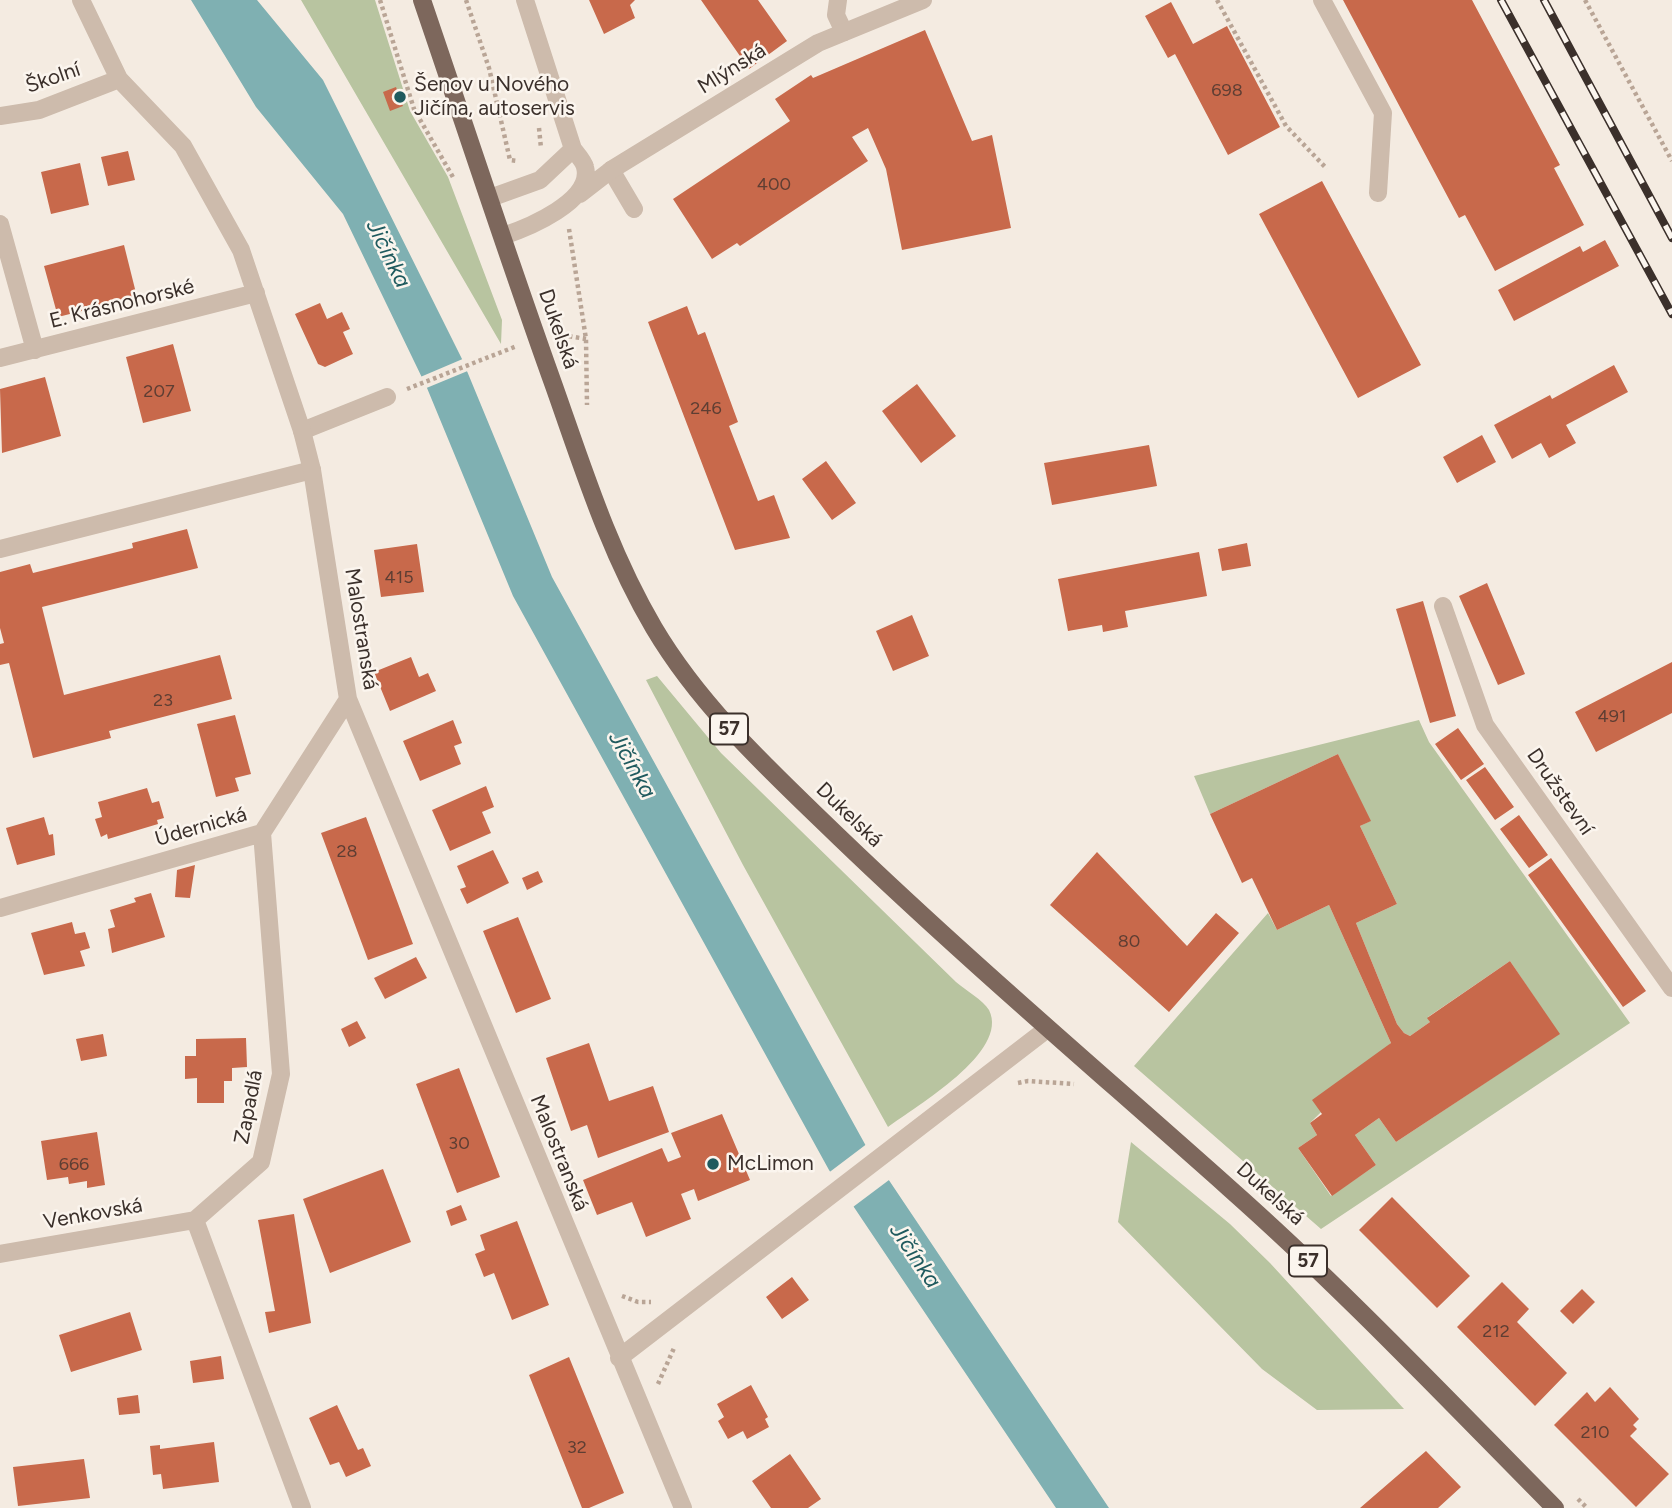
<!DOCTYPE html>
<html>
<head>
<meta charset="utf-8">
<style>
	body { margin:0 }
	canvas { display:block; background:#f4ebe1 }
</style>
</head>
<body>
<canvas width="1672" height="1508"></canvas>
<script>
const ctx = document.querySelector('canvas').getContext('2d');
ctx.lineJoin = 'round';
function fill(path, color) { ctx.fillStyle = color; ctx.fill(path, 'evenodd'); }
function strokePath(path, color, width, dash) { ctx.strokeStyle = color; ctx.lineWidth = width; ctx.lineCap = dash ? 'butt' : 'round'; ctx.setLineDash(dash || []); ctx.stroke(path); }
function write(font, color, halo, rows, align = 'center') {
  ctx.font = font + ' Figtree,sans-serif'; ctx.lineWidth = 5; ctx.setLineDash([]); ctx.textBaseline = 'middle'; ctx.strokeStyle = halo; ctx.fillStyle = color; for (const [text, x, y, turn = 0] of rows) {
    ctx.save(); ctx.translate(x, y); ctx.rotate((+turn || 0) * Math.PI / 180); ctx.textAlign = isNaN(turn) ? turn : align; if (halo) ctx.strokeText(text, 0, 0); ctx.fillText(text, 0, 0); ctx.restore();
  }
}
const green = new Path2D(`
	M301,0H375L410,111L448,177L502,320L501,344Z
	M657,676L721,753L956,982C965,990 983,1000 989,1010C1010,1052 916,1106 888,1127L743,865L646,680Z
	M1419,720L1429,742L1630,1023L1321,1229L1134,1066L1268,913L1277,930L1329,905L1391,1043L1310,1123L1317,1135L1298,1148L1331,1196L1376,1165L1355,1135L1379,1118L1396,1142L1559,1034L1510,961L1428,1017L1430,1022L1410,1036L1404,1033L1397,1024L1356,923L1397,904L1360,826L1370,821L1338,754L1210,814L1194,776Z
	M1131,1142L1230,1224L1270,1263L1404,1409L1317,1410L1262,1369L1118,1222Z`);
const water = new Path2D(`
	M191,0H257L323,80L462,359L552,577L866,1146L1109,1508H1056L829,1170L513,596L427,388L343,214L256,107Z`);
const pier = new Path2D(`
	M465,358L470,370L424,389L418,378Z
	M868,1143L893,1177L853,1207L827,1174Z`);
const building = new Path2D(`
	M589,0H635L630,5L635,18L604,34Z
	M701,0H758L787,41L749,69Z
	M1343,0H1472L1560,165L1554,168L1584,225L1495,271L1465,215L1459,218Z
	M1171,2L1193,44L1227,26L1280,127L1228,155L1175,54L1168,58L1145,16Z
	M925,30L972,141L992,135L1011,228L902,250L886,169L868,128L852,137L868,161L740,246L737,243L712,259L673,199L790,121L775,99L811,75L813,78Z
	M396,87L403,106L390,111L383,92Z
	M128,151L135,180L108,186L101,157Z
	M80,163L89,205L51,214L41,172Z
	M1322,181L1421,365L1358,398L1259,214Z
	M1605,240L1619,266L1514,321L1498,290L1580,246L1583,252Z
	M124,245L137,297L58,317L44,266Z
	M320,303L327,319L342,312L350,329L343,332L353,354L325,367L318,364L295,314Z
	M687,306L698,335L705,332L738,422L729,426L758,501L774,495L790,538L735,550L648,322Z
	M173,344L191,411L143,423L126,357Z
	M1614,365L1628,392L1566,425L1576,443L1549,458L1541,443L1512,459L1494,425L1550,395L1552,399Z
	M45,377L61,436L2,453L0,389Z
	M917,384L956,436L921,463L882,411Z
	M1482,435L1496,462L1457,483L1443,457Z
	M1149,445L1157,486L1052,505L1044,463Z
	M826,461L856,503L832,520L802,479Z
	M187,529L198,568L42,607L64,695L220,655L232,699L109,731L111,738L33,758L9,663L0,665V644L4,643L0,628V572L30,564L33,573L133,548L132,543Z
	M1247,543L1251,566L1222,571L1218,549Z
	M417,544L424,592L381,597L374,550Z
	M1199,552L1207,596L1125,611L1128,627L1103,632L1102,625L1068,631L1058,579Z
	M1487,583L1525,674L1498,685L1459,596Z
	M1423,601L1456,716L1430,723L1396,609Z
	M912,615L929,656L893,671L876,631Z
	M411,657L419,677L428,673L436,691L390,711L374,672Z
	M1672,662V713L1596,752L1575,712Z
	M235,715L251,774L235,778L239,791L216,797L197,724Z
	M453,720L462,743L454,746L461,764L420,781L403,741Z
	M1458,728L1484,764L1461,780L1435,744Z
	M1338,754L1371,821L1360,826L1397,904L1356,923L1397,1024L1404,1033L1410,1036L1430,1022L1427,1018L1510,961L1560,1034L1396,1142L1379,1118L1355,1135L1376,1165L1332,1196L1298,1148L1317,1135L1310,1123L1322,1114L1312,1100L1391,1043L1329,905L1277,930L1252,878L1242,883L1210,814Z
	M1485,767L1514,807L1495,820L1466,780Z
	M486,786L494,807L482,812L491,833L450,851L432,810Z
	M147,788L152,803L159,801L164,818L157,820L158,824L108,839L107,834L101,837L95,819L102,817L98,802Z
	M1519,815L1548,855L1529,868L1500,829Z
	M44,817L49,835L53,834L55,855L17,865L6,828Z
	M366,817L413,944L368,960L321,833Z
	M493,850L509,883L467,904L460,889L466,887L457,866Z
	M1097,852L1187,946L1216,913L1239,933L1169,1012L1050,905Z
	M1551,858L1646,991L1623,1007L1528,875Z
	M195,865L190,898L175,897L177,870Z
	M538,871L543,882L527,890L522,878Z
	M151,893L165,937L112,953L108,929L115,927L110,910L136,902L134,898Z
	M518,917L551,999L516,1013L483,931Z
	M72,922L75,934L85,932L90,948L80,951L85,966L44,975L31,933Z
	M416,957L427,978L385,999L374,978Z
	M357,1021L366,1038L349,1047L341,1029Z
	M103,1034L107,1056L81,1061L76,1039Z
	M246,1038L247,1067L232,1068V1081H224V1103H197V1078L185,1079V1056H196V1039Z
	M589,1043L609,1101L653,1086L669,1132L598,1158L587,1125L571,1131L546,1058Z
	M459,1068L500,1177L457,1193L416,1084Z
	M722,1114L750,1180L698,1201L694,1189L681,1194L691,1219L646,1237L632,1202L597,1215L583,1180L662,1148L668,1162L681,1157L671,1133Z
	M97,1132L105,1185L87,1188V1181L69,1184L68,1177L47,1180L41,1141Z
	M383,1169L411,1242L330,1273L303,1199Z
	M1392,1197L1470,1276L1437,1308L1359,1230Z
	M461,1205L467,1220L451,1226L446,1211Z
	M294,1214L311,1323L269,1333L265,1312L275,1311L258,1220Z
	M517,1221L549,1305L512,1320L494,1273L484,1277L475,1254L485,1250L480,1235Z
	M792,1277L809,1300L782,1319L766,1297Z
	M1502,1282L1529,1309L1517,1322L1567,1373L1535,1406L1457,1327Z
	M1582,1289L1595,1302L1573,1324L1560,1311Z
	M130,1312L142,1350L71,1372L59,1335Z
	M221,1356L224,1379L193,1383L190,1361Z
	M569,1357L624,1493L589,1508H582L529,1375Z
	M751,1385L768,1417L765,1419L769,1427L747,1439L743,1431L728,1439L718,1421L724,1417L717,1404Z
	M1610,1387L1639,1419L1633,1425L1637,1429L1630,1436L1669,1474L1636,1507L1554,1425L1587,1392L1595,1402Z
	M138,1395L140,1413L119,1415L117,1398Z
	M337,1405L358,1450L363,1448L371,1466L346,1477L339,1462L330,1465L309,1418Z
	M214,1442L219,1482L163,1489L161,1474L153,1475L150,1446L160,1445V1449Z
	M1426,1451L1461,1487L1438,1508H1360Z
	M790,1454L821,1499L808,1508H771L752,1481Z
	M84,1459L90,1498L18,1506L13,1467Z`);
const path = new Path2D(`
	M380,0L414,109L454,179
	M466,0L489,68L510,160L518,161
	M1217,0L1286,126L1327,169
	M1585,0L1672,161
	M539,128L541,148
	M569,229L586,339L587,405
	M562,335L586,339
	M407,389L517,346
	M1018,1083L1028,1081L1074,1084
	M622,1296L638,1302H651
	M658,1384L674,1348
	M1578,1499L1587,1508`);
const service = new Path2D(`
	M838,0L836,15L844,32
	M1322,0L1383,113L1378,193
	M611,170L634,209
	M302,431L387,397
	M0,549L312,470`);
const minor = new Path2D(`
	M81,0L119,79L183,146L241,250L302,431L312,470L348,699L683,1508
	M0,116L39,110L119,79
	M580,194L611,170L818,43L923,0
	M490,198L540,180L573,149
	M0,224L35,350
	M503,236C527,228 594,201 585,167C584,162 577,154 573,149L525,0
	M0,358L256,293
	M1443,606L1485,725L1672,988
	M262,833L281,1074L261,1162L195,1220L302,1508
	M0,908L262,833L348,699
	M0,1254L195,1220
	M619,1358L1047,1029`);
const primary = new Path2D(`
	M422,0C466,129 508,258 554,386C583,468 609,552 654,628C702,709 772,772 840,838C966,959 1099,1072 1229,1188C1343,1289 1448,1400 1555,1508`);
const rail = new Path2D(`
	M1501,0L1672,314
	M1544,0L1672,238`);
const markers = [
	[400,97,7,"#1f5a5e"],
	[713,1164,7,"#1f5a5e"]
];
const numberNames = [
	["698",1227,91],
	["400",774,185],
	["207",159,392],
	["246",706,409],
	["415",399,578],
	["23",163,701],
	["491",1612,717],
	["28",347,852],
	["80",1129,942],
	["30",459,1144],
	["666",74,1165],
	["212",1496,1332],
	["210",1595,1433],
	["32",577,1448]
];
const shields = [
	[729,729,38],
	[1308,1261,38]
];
const shieldNames = [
	["57",729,729],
	["57",1308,1261]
];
const streetNames = [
	["Mlýnská",732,69,-32],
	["Školní",53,78,-19],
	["E. Krásnohorské",122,304,-14],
	["Dukelská",558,329,71],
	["Malostranská",361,629,81],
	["Družstevní",1560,792,55],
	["Dukelská",849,815,44],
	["Údernická",201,827,-16],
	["Zapadlá",249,1107,-79],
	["Malostranská",559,1153,68],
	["Dukelská",1270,1194,42],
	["Venkovská",93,1214,-10]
];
const poiNames = [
	["Šenov u Nového",414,85],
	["Jičína, autoservis",414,109],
	["McLimon",727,1164]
];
const waterNames = [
	["Jičínka",388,254,64],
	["Jičínka",632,765,61],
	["Jičínka",915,1256,56]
];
fill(green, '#b8c4a0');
fill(water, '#7fb0b2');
fill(pier, '#f4ebe1');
fill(building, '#c8694b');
strokePath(path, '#b9a596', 4.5, [3.5, 3.5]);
strokePath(service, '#cdbbac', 18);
strokePath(minor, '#cdbbac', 18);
strokePath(primary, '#7d675c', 18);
strokePath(rail, '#3b302b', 8);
strokePath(rail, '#fbf5ee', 5, [16]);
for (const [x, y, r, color] of markers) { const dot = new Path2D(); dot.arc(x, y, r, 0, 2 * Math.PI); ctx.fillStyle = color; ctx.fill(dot); strokePath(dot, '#fbf5ee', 2.5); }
write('18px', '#5e3e33', null, numberNames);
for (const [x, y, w] of shields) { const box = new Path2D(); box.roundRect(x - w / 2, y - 15.5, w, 31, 5); ctx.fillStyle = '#fbf5ee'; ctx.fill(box); strokePath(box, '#3b302b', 2); }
write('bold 19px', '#3b302b', null, shieldNames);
write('21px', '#3b302b', '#fbf5ee', streetNames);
write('21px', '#3b302b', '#fbf5ee', poiNames, 'left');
write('italic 23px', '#1f5a5e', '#fbf5ee', waterNames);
</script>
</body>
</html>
